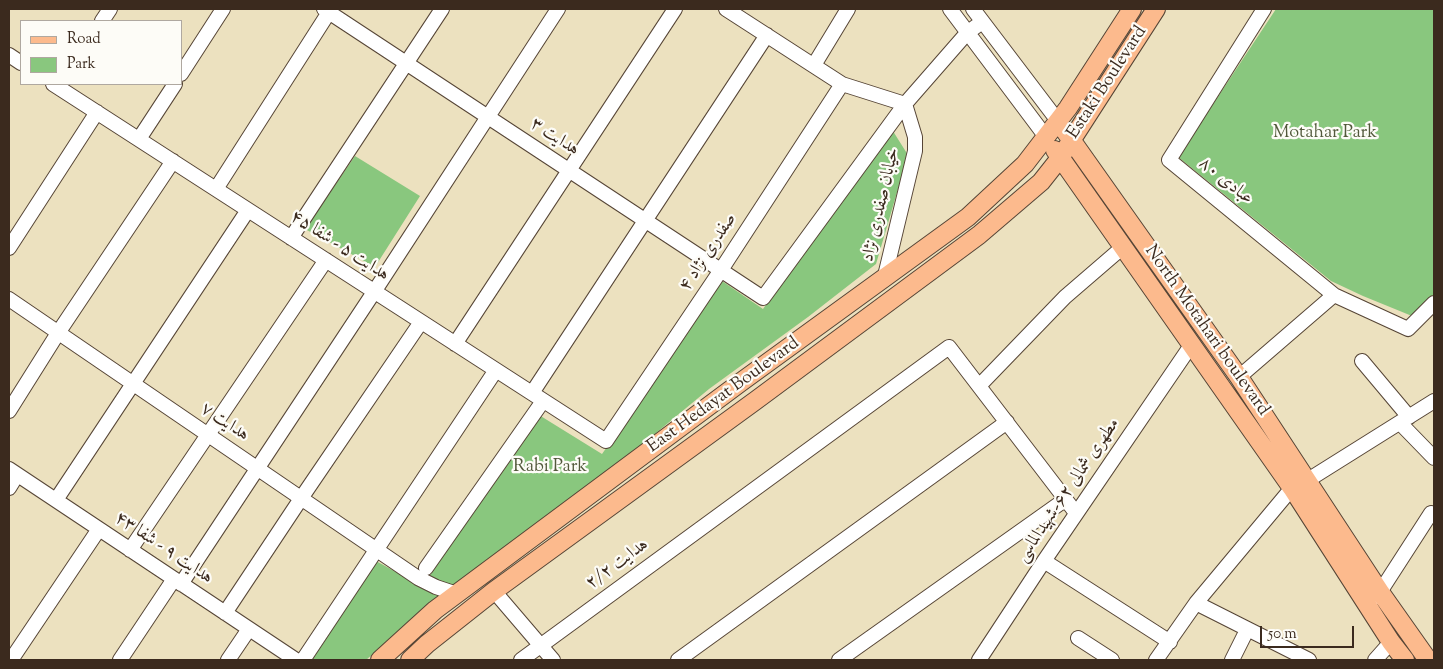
<!DOCTYPE html>
<html>
<head>
<meta charset="utf-8">
<style>
	body { margin:0 }
	#map { position:relative; width:1443px; height:669px; overflow:hidden; background:#ece1bf; font-family:"Sorts Mill Goudy",serif }
	canvas { display:block }
	.frame { position:absolute; inset:0; border:10px solid #3b2a1e; pointer-events:none }
	.legend { position:absolute; left:20px; top:20px; width:162px; height:65px; box-sizing:border-box; background:#fdfcf7; border:1px solid #afa8a0; margin:0; padding:6px 9px; list-style:none; font-size:15px; color:#3b2a1e }
	.legend li { display:flex; align-items:center; gap:10px; height:25px }
	.legend b { width:25px; border:1px solid #afa8a0 }
	.scale { position:absolute; left:1260px; top:626px; width:94px; height:22px; box-sizing:border-box; border:2px solid #3b2a1e; border-top:0; padding-left:6px; font-size:15px; line-height:18px; white-space:nowrap; color:#3b2a1e; -webkit-text-stroke:4px #fdfcf7; paint-order:stroke }
</style>
</head>
<body>
<div id="map">
<canvas width="1443" height="669"></canvas>
<div class="frame"></div>
<ul class="legend">
<li><b style="height:6px;background:#fcba8d"></b>Road</li>
<li><b style="height:14px;background:#89c77e"></b>Park</li>
</ul>
<div class="scale">50 m</div>
</div>
<script>
const ctx = document.querySelector('canvas').getContext('2d');
ctx.lineJoin = 'round';
function fill(path, color) { ctx.fillStyle = color; ctx.fill(path, 'evenodd'); }
function strokePath(path, color, width, dash) { ctx.strokeStyle = color; ctx.lineWidth = width; ctx.lineCap = dash ? 'butt' : 'round'; ctx.setLineDash(dash || []); ctx.stroke(path); }
function write(font, color, halo, rows, align = 'center') {
  ctx.font = font + ' "Sorts Mill Goudy",Amiri,serif'; ctx.lineWidth = 4.5; ctx.setLineDash([]); ctx.textBaseline = 'middle'; ctx.strokeStyle = halo; ctx.fillStyle = color; for (const [text, x, y, turn = 0] of rows) {
    ctx.save(); ctx.translate(x, y); ctx.rotate((+turn || 0) * Math.PI / 180); ctx.textAlign = isNaN(turn) ? turn : align; if (halo) ctx.strokeText(text, 0, 0); ctx.fillText(text, 0, 0); ctx.restore();
  }
}
const green = new Path2D(`
	M1276,9H1434V294L1412,316L1363,296L1331,281L1178,157Z
	M891,128L908,155L876,264L808,317L709,389L591,487L432,602L366,660H312L376,561L407,578L430,575L539,415L602,454L722,281L763,309Z
	M355,156L420,196L375,267L305,229Z`);
const minor = new Path2D(`
	M324,9L763,298L905,104L967,33L982,22
	M726,9L842,84L905,104
	M950,9L1046,137
	M973,9L1058,121
	M1264,9L1169,160L1334,295L1408,329L1434,303
	M102,21L110,9
	M9,55L21,63
	M814,65L848,9
	M181,74L223,9
	M53,84L606,441L721,270L842,84
	M139,139L175,84
	M216,189L331,9
	M291,238L442,9
	M9,248L97,112
	M884,280L915,151V137L905,104
	M9,299L418,578L436,587L457,594
	M455,344L675,9
	M1362,361L1409,417
	M1239,377L1334,295
	M979,386L1065,297L1123,247
	M532,393L767,35
	M9,411L58,333L173,161
	M1400,423L1434,458
	M9,469L296,660
	M1308,480L1434,401
	M9,488L17,475
	M56,500L248,210
	M130,550L326,260
	M1044,561L1170,642
	M426,568L543,401
	M181,584L374,292L558,9
	M494,591L553,660
	M1196,603L1309,660
	M1367,604L1380,592L1431,513
	M225,613L302,497L421,322
	M1078,638L1112,660
	M11,660L99,529
	M120,660L174,579
	M228,660L249,629
	M303,660L496,370
	M521,660L949,347L1076,513
	M678,660L1007,422
	M839,660L1066,499
	M979,660L1044,561L1192,344
	M1156,660L1196,603L1292,488
	M1232,660L1247,630
	M1375,660L1391,642`);
const major = new Path2D(`
	M1065,131L1239,377L1380,592L1428,660
	M1055,150L1292,488L1391,642L1405,660
	M380,660L435,610L741,382L968,217L1025,164L1068,108L1132,9
	M410,660L427,644L494,591L755,401L979,235L1041,182L1060,158L1156,9`);
const streetNames = [
	["Estaki Boulevard",1108,83,-57],
	["هدایت ۳",554,138,33],
	["عبادی ۸۰",1225,182,39],
	["خیابان صفدری نژاد",882,205,-77],
	["هدایت ۵ - شفا ۴۵",339,247,33],
	["صفدری نژاد ۴",709,253,-57],
	["North Motahari boulevard",1206,331,55],
	["East Hedayat Boulevard",724,396,-36],
	["هدایت ۷",224,423,34],
	["مطهری شمالی ۶۲-شهیدالماسی",1069,491,-56],
	["هدایت ۹ - شفا ۴۳",163,549,34],
	["هدایت ۲/۲",618,565,-36]
];
const parkNames = [
	["Motahar Park",1325,134],
	["Rabi Park",550,468]
];
fill(green, '#89c77e');
strokePath(minor, '#564536', 16);
strokePath(major, '#564536', 20);
strokePath(minor, '#fff', 14);
strokePath(major, '#fcba8d', 18);
write('18px', '#3b2a1e', '#fdfcf7', streetNames);
write('18px', '#52593b', '#fdfcf7', parkNames);
</script>
</body>
</html>
